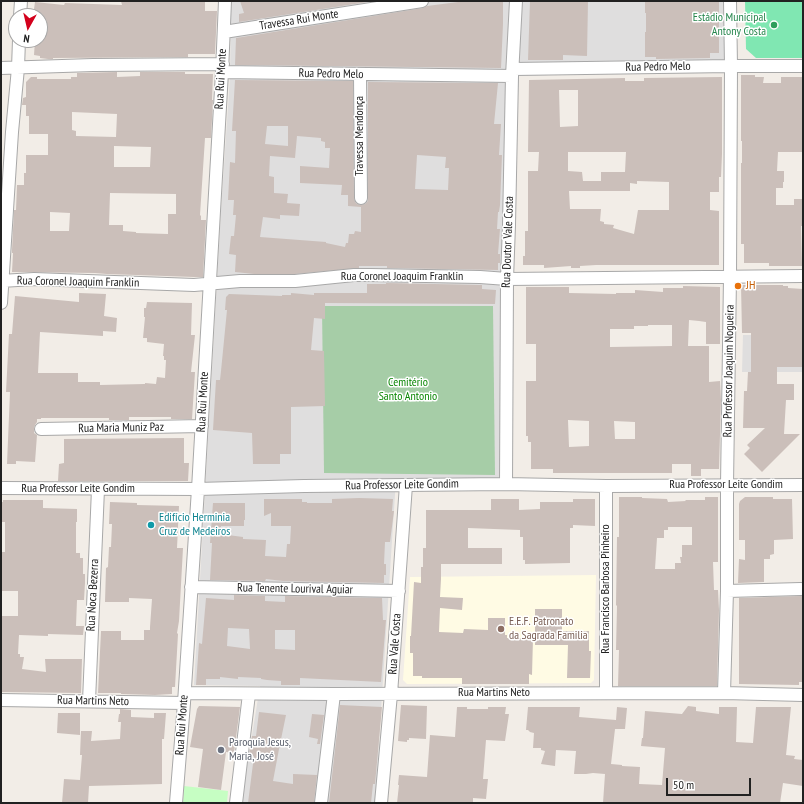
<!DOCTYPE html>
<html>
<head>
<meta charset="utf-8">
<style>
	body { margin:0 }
	#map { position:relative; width:804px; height:804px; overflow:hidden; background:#f2ede7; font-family:"PT Sans Narrow",sans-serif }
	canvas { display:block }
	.frame { position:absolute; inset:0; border:2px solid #212121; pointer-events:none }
	.north { position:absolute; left:8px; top:8px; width:40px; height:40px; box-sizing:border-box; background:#fff; border:1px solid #a6a6a6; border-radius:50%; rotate:188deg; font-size:11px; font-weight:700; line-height:16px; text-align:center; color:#212121 }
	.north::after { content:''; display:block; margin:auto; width:14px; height:18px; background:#d3001c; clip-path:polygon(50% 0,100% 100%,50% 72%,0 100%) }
	.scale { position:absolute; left:666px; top:778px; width:85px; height:18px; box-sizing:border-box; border:2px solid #212121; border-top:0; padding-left:5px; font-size:12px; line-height:14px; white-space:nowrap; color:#212121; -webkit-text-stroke:3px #fff; paint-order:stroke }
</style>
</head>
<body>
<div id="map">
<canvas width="804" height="804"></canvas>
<div class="frame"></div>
<div class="north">N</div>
<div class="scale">50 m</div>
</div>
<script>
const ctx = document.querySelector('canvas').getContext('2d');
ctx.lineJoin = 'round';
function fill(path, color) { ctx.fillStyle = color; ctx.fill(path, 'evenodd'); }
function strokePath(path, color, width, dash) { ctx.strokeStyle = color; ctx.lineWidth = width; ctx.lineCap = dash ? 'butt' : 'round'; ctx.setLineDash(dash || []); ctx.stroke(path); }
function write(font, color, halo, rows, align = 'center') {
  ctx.font = font + ' "PT Sans Narrow",sans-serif'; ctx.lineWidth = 3; ctx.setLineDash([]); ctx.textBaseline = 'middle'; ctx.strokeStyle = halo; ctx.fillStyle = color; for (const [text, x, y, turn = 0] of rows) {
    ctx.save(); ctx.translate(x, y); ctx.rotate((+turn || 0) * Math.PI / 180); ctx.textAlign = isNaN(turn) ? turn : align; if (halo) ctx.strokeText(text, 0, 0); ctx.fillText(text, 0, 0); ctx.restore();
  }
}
const residential = new Path2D(`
	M231,1H735L736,69L519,76L499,478L396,479L375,803H241L260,686L194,685L221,210L230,77Z
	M743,335H803V372H742Z`);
const education = new Path2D(`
	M596,575L594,680L591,683L407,684L403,680L410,577Z`);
const cemetery = new Path2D(`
	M322,306H493L495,475L324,473Z`);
const park = new Path2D(`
	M184,786L228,791L227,803H183Z`);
const pitch = new Path2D(`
	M745,1H803V58H756L746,49Z`);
const building = new Path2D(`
	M121,1H205V11H217L215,54H188V57L53,58V59H48L40,58V56L34,55L35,40H40V16H33L35,2L64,5L65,3L122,5Z
	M240,1H374L239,22V14L244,13Z
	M466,1H503V24L501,68L235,65L236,38L423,8L427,6Z
	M530,1H588L587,56L563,55V60H528Z
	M645,1H719V53H710V58L656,59V57H645V32H646V13H645Z
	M117,72V77L140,76V72H185V74H213L212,100H213L211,138H205L200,215L201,216V220H206L203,277H194L107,274L95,273L12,272L13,253H12V250L14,210H16L17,185H24V173H26V155H48V134H29V116H26V105H22L23,98L26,97V82L31,77H37V79H71V77H77V73ZM72,112L117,114L116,137L76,136V131L72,130ZM114,146L151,147L150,167H114ZM110,193L176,194V214H168V234L136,233V232L123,231V225H109ZM50,212L70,213L69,231H50Z
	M741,75H755V77H764L763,83H781V77H803V152H778L777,171H784V182H783V188H776V205H794V199H803V226H801L802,266H769V263H744V244H741V163H742V141H741Z
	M722,77V154L721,177H719V192H710V210L719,211V265H596L580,266V268H571V266L544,268V265H523V256H525V231H528V171H538L539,152H528L529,80L625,78V81H644V78ZM559,90H578V126L560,127ZM568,152H626L625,172H601V181H583L582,172L568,171ZM637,181L669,182V210H638L634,234L613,228L614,225L604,224V222L600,221L601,209H570L569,191H630V183L637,184Z
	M235,80L353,81L354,198L355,202L357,204L361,205L365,204L368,201V82L498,83L494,124H501L499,155H502L500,205L499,212H498L497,229H500L498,254H500V263H498V270L387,268V266H359V268L295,274H254L235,272L236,255L229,254L231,236H234L236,215H233L234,200H228L230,162L235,163L236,131H232ZM267,126H288V146L265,144ZM297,136L321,138V141L325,142V148H330L329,168L300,166V183L342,185L341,195H348V206L361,207V232L355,231L354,234H349L348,243H346L345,247L326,243V242L260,237L263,217L280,219V215L299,216L300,204L287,203L288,194L274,193V177L269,176L270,156L295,158ZM417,155L446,157L445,168H449L448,190L415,189Z
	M386,283L482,285V289L496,290L495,304L325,303V319L314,318L311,350L324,351L325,406L291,407V454H280V464H253L252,433L213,430L216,380H220L221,371L227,310H225L226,297L229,294L282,296V295H291V293L314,295V293H367V284H386Z
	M741,285H783V286H788V288L803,289V367H777V384H794V400H786L784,434H800L762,472L744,454L750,448L747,445L765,428H743L744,391H747L748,372H751V333H742Z
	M683,286L720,287V344H706V322L699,321L689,320L688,346H709V382L720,381L721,400L719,469H701V476H691V464H672V473H553V469H531V442H528V436H526V381H536V344H526V287H569V293L616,294V293H635V290L663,292V288H683ZM648,325H672V346L610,347V329H634V326H648ZM568,420L589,421V446L569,447ZM614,421L635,422V439H615Z
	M79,293L106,294L104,316L117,318L116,332L103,331V336L40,332L38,373H78V382H100V385L145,384V383L156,384L157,377L165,378L166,360H164V356H163L164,344L147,342V338H143L145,317H144V308H146L147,302L192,303L191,335H195L191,372H195L192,419H171V417H129V420H109V418H41V419H37V422L35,425L34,429V433L37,435L35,462L16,461V464H7L10,392H6L9,334H12L15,296L79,302Z
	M184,438V463H189L188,481H58L59,464L64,463V439Z
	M619,497H642V498L667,499L668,502L686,501L685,500H705V497H718V562H713L714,590H718L719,610L717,686H618L619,650H616L617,606L616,605L617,537H619ZM668,527H692V545H682V557H680L681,563H675V569H655L657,538H664V530H668Z
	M745,497H773V499H792L793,539L774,540V554L770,555V559H764V582L738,583L739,559L745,560V540H739V504L740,501Z
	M359,498L393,499L392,511H394L390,542H385L384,564H386V575H384V583L283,581L266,579L265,581L210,580L212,543H210L213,503H245V520H244V526H221L220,534L243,537V539L266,540L265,556L286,557L287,544H290L291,526H271V513L264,516V499H302V502H307V503H332V499Z
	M491,499H519V510L540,509V502H573V499H595V526L573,525V528H570V563L525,564V560H523V537H520V530L468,528V548H502V564H441V579L440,597L463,598L462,610L440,608L439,632L463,633L464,629L488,630V618H505V635H507V638H533L532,675L529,674V684H462V678H422V676H413V653H410V636H411L414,582L421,583V567H423V548H426V510H491Z
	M3,500H43V508L77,509V522H76V553H80V558H83V574H85V583L84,600H77L76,626H84L83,635L48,634V636L19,635L18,654H20V657H24L22,669L46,672L45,659H82L81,693L1,692V616H18V591H1V552H5V522H1V502H3Z
	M110,502L137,503V505L179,506L177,548H183L179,621L177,633L178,634L175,687H172V694L155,695L121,694V693H98L101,631H121V640H144V630H150V627L152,599L129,598V602H105L106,568L108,567L109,547H111L112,524H109Z
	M234,595L265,596V601L285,602V596L382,598L383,620H386L381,682L300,678V685H281V681L267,680L261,679V678L238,677V679L220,677V679H206V685H196L199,643L202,644L206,598L234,600ZM228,628L249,629L250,649L227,646ZM275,630H295V650L275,649Z
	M801,596H803V682H799V685L739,684V598Z
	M535,609H562V631H589V651H591L590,678H567L568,645H535Z
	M340,705L382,707L375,784H373L371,803H329Z
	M401,705L427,706L426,739L409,738V740H407V742L398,741Z
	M199,706L240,707L234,753L226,752L221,790L198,787L203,749L190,747L197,709Z
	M688,706L696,707V711L719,714V707H737L736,742L753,743L756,707H791L786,755L795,756L794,759L803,760V786L783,783L780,803H603L605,774L593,773L586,774H574L576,751L556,750L555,766L541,764L545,751L541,750V748H533L534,733L530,732L528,730H526L528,707H580L579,717L616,720L617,707L627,708L625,729H615L611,764L622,765V766L640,767L639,784L662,785L665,748L641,746L642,738H643L645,711L682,714Z
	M457,707H467V709H488V707H506L505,714H509L505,741L486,740L483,779H488L486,799L473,798V803H397L399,785H398L399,775L427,777L430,735L455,737Z
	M120,709L131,710V717L154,718V713H166L164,739H162V784L89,786L88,803H62L64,779L80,780L82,755H80L81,731H92L91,741L120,739L121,722H118L119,714H120Z
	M259,712L286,715L279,749L273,781L293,784V774L317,775L314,803H248L254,756L249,755L252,736H256Z
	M58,713H80V735L57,733Z
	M312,714L324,715L320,744H317L318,739L309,737Z`);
const street = new Path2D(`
	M20,16L21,1
	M224,32L422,1
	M1,68L93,65L223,64
	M513,69L731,66H803
	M222,72L512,76
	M360,74L361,198
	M1,281L34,279L194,285L240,281H295L354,275H371L480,277L507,279L803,276
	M1,303L12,132L18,68L19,40
	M41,429L202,426
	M506,484L507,279L509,225L512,76L516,1
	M1,488L198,489L304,486L506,484L606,486L803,485
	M191,587L399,591
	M727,591L801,589
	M185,693L334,694L724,693L803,695
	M606,693V486
	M724,693L727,591V485L730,277L731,66L730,1
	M1,700L184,703
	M89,701L98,489
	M176,803L184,703L198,489L222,72L225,1
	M236,803L249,694
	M321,803L334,694
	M381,803L391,694L406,485`);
const markers = [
	[774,25,4,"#2e9e5b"],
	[738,286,4,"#e8710a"],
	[151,525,4,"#0f9aa8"],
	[501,629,4,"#8d6e63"],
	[221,750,4,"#6b7280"]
];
const leisureNames = [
	["Estádio Municipal",766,18],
	["Antony Costa",766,32]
];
const streetNames = [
	["Travessa Rui Monte",299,20,-9],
	["Rua Pedro Melo",658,67,-1],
	["Rua Pedro Melo",331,74,1],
	["Rua Rui Monte",221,79,-87],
	["Travessa Mendonça",360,136,-90],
	["Rua Doutor Vale Costa",508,242,-88],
	["Rua Coronel Joaquim Franklin",402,277],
	["Rua Coronel Joaquim Franklin",78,282,1],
	["Rua Professor Joaquim Nogueira",729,371,-89],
	["Rua Rui Monte",203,402,-87],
	["Rua Maria Muniz Paz",121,428,-1],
	["Rua Professor Leite Gondim",402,485,-1],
	["Rua Professor Leite Gondim",726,485],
	["Rua Professor Leite Gondim",78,489],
	["Rua Tenente Lourival Aguiar",295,589,1],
	["Rua Francisco Barbosa Pinheiro",606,589,-90],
	["Rua Noca Bezerra",93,595,-87],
	["Rua Vale Costa",395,644,-86],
	["Rua Martins Neto",494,693],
	["Rua Martins Neto",93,701,1],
	["Rua Rui Monte",182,725,-86]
];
const foodNames = [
	["JH",746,286]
];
const parkNames = [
	["Cemitério",408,383],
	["Santo Antonio",408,397]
];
const cultureNames = [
	["Edifício Herminia",159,518],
	["Cruz de Medeiros",159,532]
];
const educationNames = [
	["E.E.F. Patronato",509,622],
	["da Sagrada Familia",509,636]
];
const worshipNames = [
	["Paroquia Jesus,",229,743],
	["Maria, José",229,757]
];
fill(residential, '#dfdede');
fill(education, '#fffbe4');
fill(cemetery, '#a6cda7');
fill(park, '#c6fec3');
fill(pitch, '#80e7b2');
fill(building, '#cbbfba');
strokePath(street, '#a8a8a8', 14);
strokePath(street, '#fff', 12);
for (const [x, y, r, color] of markers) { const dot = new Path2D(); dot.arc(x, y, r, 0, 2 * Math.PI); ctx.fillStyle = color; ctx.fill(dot); strokePath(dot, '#fff', 1.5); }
write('12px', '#27864d', '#fff', leisureNames, 'right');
write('12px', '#212121', '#fff', streetNames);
write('12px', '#c56008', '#fff', foodNames, 'left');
write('12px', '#098603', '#fff', parkNames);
write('12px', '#0d838f', '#fff', cultureNames, 'left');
write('12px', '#785e54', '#fff', educationNames, 'left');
write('12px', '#5b616d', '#fff', worshipNames, 'left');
</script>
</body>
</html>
